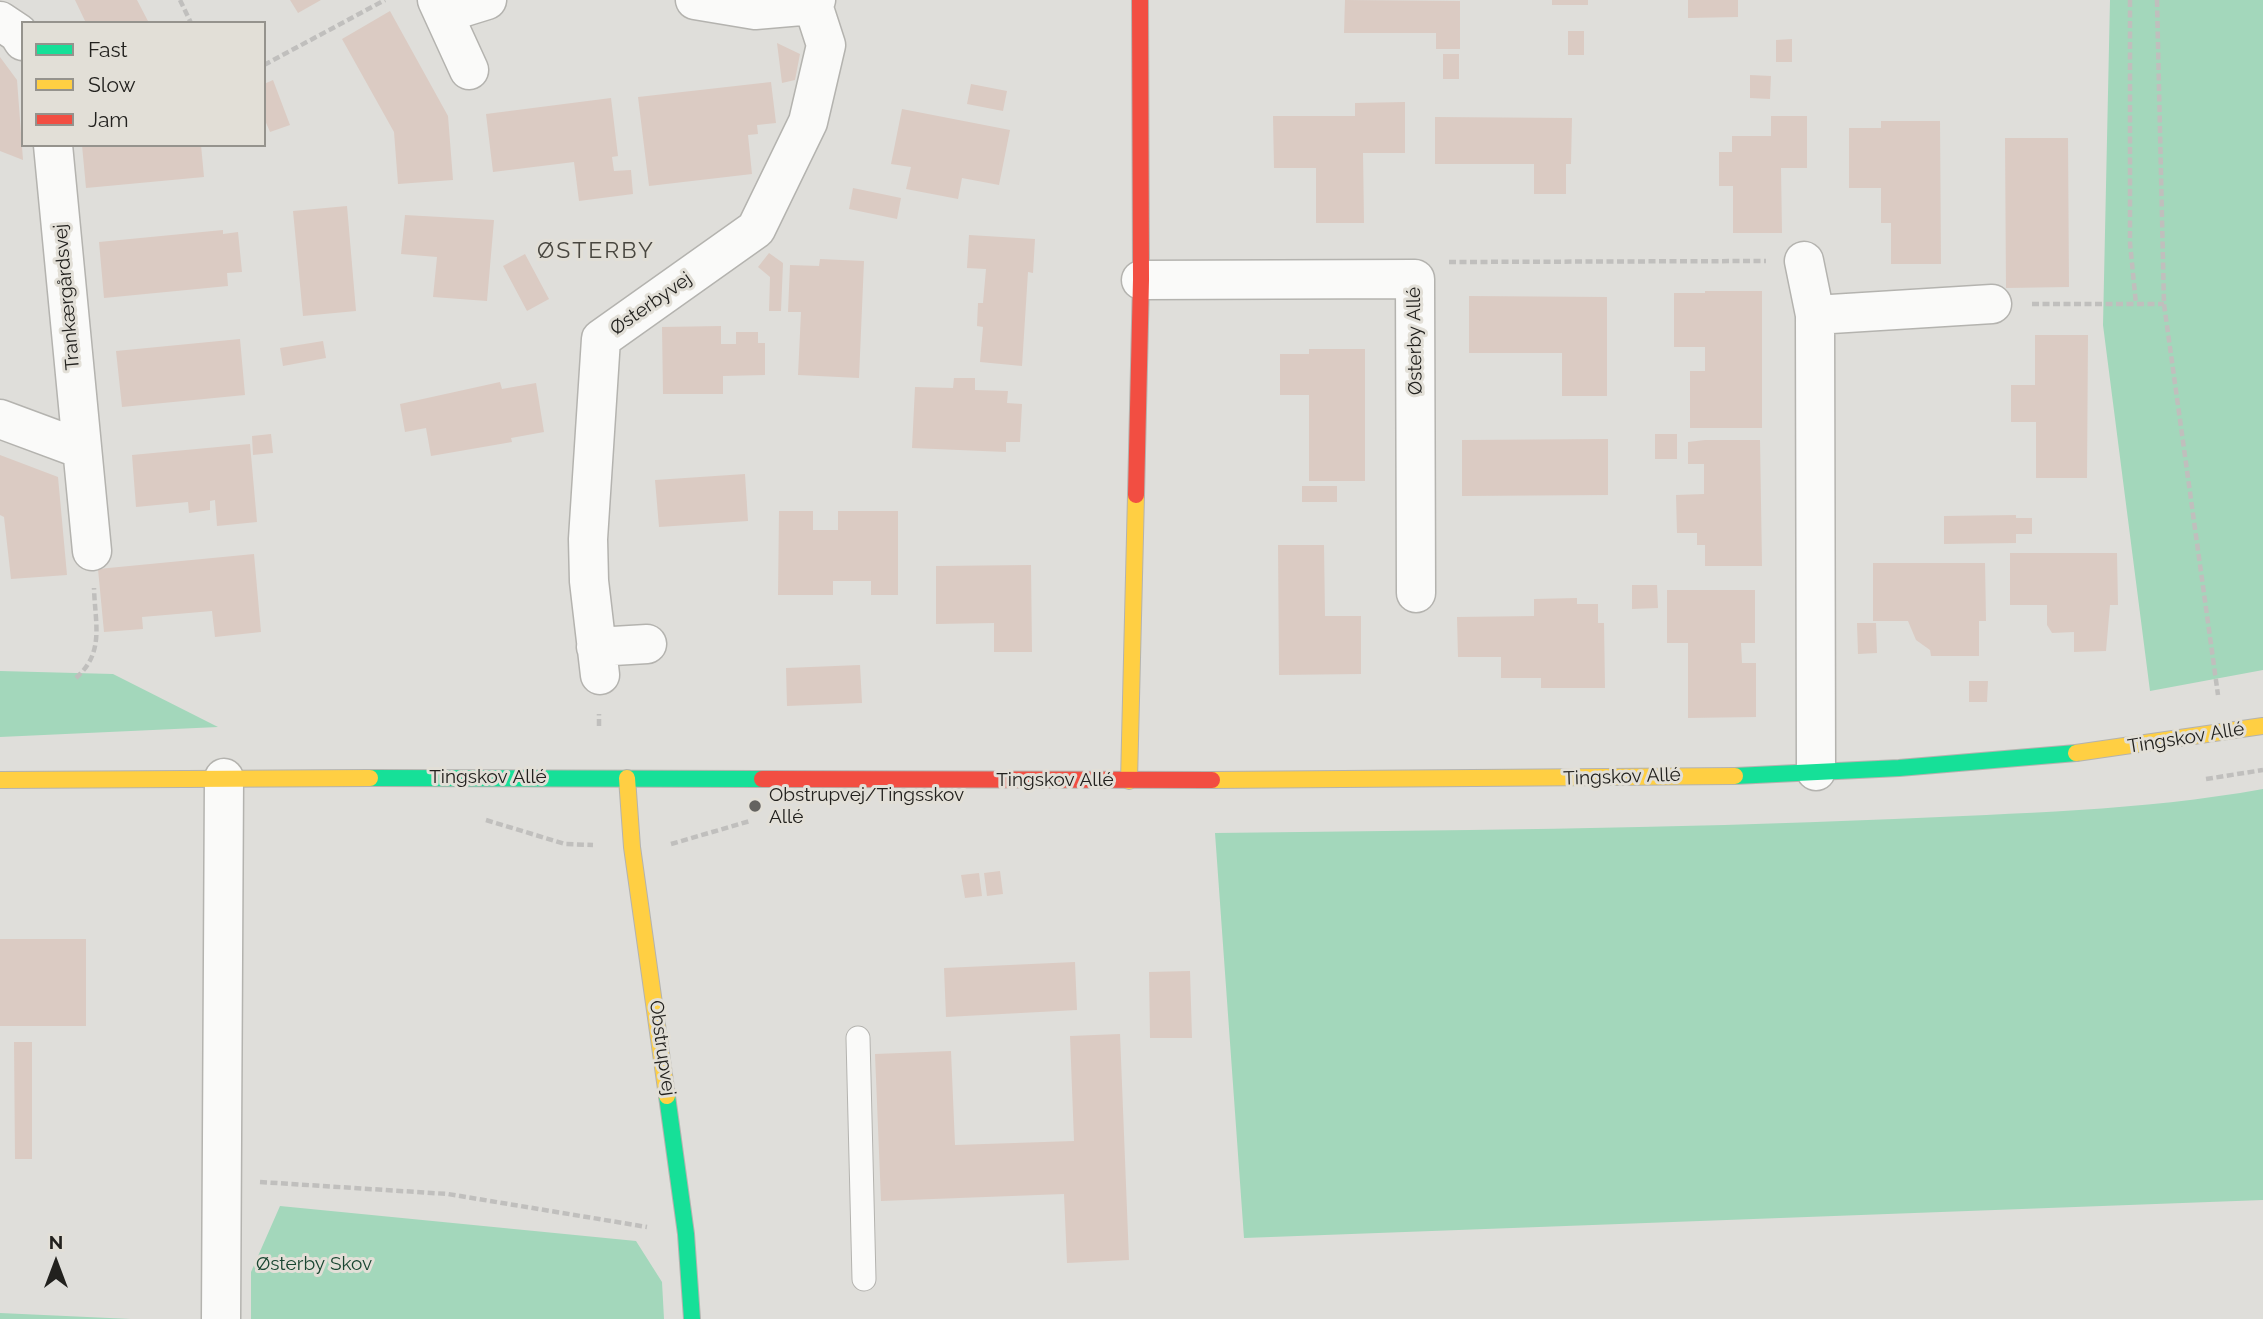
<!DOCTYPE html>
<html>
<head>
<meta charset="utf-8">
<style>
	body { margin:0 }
	#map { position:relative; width:2263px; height:1319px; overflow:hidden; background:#dfdeda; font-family:Raleway,sans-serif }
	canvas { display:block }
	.legend { position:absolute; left:21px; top:21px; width:245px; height:126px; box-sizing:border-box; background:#e2dfd7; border:2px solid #95938d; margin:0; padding:9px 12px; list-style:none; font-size:21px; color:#22211e }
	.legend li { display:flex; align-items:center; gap:14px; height:35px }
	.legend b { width:35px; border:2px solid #95938d }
	.north { position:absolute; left:21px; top:1228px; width:70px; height:70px; -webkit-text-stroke:5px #e2dfd7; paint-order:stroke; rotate:0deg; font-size:19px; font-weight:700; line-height:28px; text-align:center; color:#22211e }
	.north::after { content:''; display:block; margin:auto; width:24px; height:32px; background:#22211e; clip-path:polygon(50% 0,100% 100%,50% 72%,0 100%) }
</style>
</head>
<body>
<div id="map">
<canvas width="2263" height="1319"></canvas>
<ul class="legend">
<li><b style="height:9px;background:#16e098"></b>Fast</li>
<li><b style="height:9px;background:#ffcf43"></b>Slow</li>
<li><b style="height:9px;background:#f24e42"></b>Jam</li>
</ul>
<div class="north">N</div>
</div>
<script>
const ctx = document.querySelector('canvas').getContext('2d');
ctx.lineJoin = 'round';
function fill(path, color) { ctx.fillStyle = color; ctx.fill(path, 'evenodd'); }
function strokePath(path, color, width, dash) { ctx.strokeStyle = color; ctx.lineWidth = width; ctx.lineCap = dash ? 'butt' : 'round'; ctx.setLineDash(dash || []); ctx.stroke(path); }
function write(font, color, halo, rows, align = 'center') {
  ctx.font = font + ' Raleway,sans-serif'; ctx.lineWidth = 6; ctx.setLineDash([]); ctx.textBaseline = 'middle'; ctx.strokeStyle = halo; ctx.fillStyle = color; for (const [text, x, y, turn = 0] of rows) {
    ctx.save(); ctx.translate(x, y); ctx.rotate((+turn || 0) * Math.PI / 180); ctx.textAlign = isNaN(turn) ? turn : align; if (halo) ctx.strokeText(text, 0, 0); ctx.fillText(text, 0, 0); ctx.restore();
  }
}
const green = new Path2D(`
	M2110,0H2263V670L2150,691L2103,325Z
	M0,671L113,674L218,727L0,737Z
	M2263,789V1200L1244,1238L1215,833C1441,830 1668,829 1894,819C2017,813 2141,811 2263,789Z
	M280,1206L636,1241L662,1282L664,1319H251V1272Z
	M0,1313L131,1319H0Z`);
const building = new Path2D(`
	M75,0H137L149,23H86Z
	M290,0H321L298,13Z
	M1345,0L1460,1V49H1436V33H1344Z
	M1552,0H1588V5H1552Z
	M1688,0H1738V17L1688,18Z
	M390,11L448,116L453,180L398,184L394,132L342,39Z
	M1568,31H1584V55H1568Z
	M1792,39V62H1776V40Z
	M777,43L800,54L795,80L782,83Z
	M1443,54H1459V79H1443Z
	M0,57L17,80L23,160L0,151Z
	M1750,75L1771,76L1770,99L1750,98Z
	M273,80L290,125L270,132L264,118V84Z
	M771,82L776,123L757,125L758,134L748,135L752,174L649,186L638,97Z
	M971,84L1007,91L1003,111L967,104Z
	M611,98L618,156L612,157L614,171L631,170L633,194L579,201L574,162L493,172L486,114Z
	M1405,102V153H1363L1364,223H1316V168H1274L1273,116H1355V103Z
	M902,109L1010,130L999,185L962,178L958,199L906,189L911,167L891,164Z
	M1771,116H1807V168H1781L1782,233H1733V186H1719V152H1732V136H1771Z
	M1435,117L1572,118L1571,164H1566V194H1534V164H1435Z
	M1881,121H1940L1941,264H1891V223H1881V188H1849V128H1881Z
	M2005,138H2068L2069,287L2006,288Z
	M82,145H201L204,177L86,188Z
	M853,188L901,198L897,219L849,209Z
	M347,206L356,311L303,316L293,211Z
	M405,215L494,220L487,301L433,297L437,257L401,254Z
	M223,230V234L238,232L242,272L227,273L228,286L104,298L99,242Z
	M969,235L1035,239L1033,273L1028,272L1022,366L980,362L983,327L977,326L978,303H983L986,269L967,268Z
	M769,253L783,263L781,311H769L770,277L758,267Z
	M525,254L549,299L527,311L503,266Z
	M820,259L864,261L859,378L798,375L801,312H788L790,265L819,266Z
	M1705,291H1762V428H1690V371H1705V347H1674V293H1705Z
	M1469,296L1607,297V396H1562V353H1469Z
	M721,326V344H736V332H758V343H765V375L723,376V394H663L662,327Z
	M2035,335H2088L2087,478H2036V422H2011V385H2035Z
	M240,339L245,395L122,407L116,351Z
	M323,341L326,358L283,366L280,348Z
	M1309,349H1365V481H1309V395H1280V354H1309Z
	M954,378H975V390L1008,391L1007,403L1022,404L1020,442H1006V452L912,448L915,387L953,388Z
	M500,382L502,389L536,383L544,432L511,438L512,442L431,456L426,428L405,432L400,404Z
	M271,434L273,453L253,455L252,436Z
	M1655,434H1677V459H1655Z
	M1608,439V495L1462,496V440Z
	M1705,440H1760L1762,566H1705V545H1697V533H1677L1676,495L1704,494V464H1688V442Z
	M250,444L257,522L217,526L215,500L210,501V510L189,513L188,502L136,507L132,455Z
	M0,455L58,477L67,575L11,579L4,517L0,515Z
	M745,474L748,521L659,527L655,480Z
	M1302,486H1337V502H1302Z
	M779,511H813V530H838V511H898V595H871V581H833V595H778Z
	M2016,515V518H2032V534H2016V543L1944,544V516Z
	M1278,545H1324L1325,616H1361V674L1279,675Z
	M2010,553H2117L2118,605H2110L2106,651L2074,652V632L2052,633L2047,625V605H2010Z
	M254,554L261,632L215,637L212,611L142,617L143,629L104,632L98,569Z
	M1873,563H1985L1986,621H1979V656H1931L1930,650L1916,640L1908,621H1873Z
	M1031,565L1032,652H994V623L936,624V566Z
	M1632,585H1657L1658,608L1632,609Z
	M1667,590H1755V643H1741L1742,663H1756V717L1688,718V643H1667Z
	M1577,598V604H1598V623H1604L1605,688H1541V678H1501V657H1458L1457,617L1534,616V599Z
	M1857,623H1876L1877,653L1858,654Z
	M860,665L862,703L787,706L786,668Z
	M1969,681H1988L1987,702H1969Z
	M1000,871L1003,894L987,896L984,873Z
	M979,873L982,896L965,898L961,875Z
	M0,939H86V1026H0Z
	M1075,962L1077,1010L946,1017L944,968Z
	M1190,971L1192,1038H1150L1149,972Z
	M1120,1034L1129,1260L1067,1263L1064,1194L881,1201L875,1054L951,1051L955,1145L1074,1141L1070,1036Z
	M14,1042H32V1159H15Z`);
const path = new Path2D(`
	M180,0L191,23
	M2130,0V243L2136,304
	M2157,0L2164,304L2218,695
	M264,65L385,0
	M1449,262L1766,261
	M2032,304H2164
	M76,678C105,652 95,624 94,588
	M599,726V714
	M2206,779L2263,770
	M486,820L565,844L593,845
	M671,844L750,821
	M260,1182L448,1194L647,1227`);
const lane = new Path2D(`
	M858,1038L864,1279`);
const street = new Path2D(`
	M437,0L469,70
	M695,0L755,10L813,5L816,0
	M445,13L487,0
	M0,21L18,33L23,41
	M53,145L92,551
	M1804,261L1815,315L1816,771
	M1141,280L1415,279L1416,593
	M1815,315L1992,304
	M0,419L81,449
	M596,647L647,644
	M600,675L589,581L588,539L601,339L756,229L808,122L826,45L813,5
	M221,1319L224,778`);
const fast = new Path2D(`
	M1735,776L1899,768L2076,753
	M370,778L762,779
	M667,1096L686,1234L692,1319`);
const slow = new Path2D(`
	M2076,753L2263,726
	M627,778L632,847L667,1096
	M0,780L370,778
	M1212,780L1735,776
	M1129,781L1136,495`);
const jam = new Path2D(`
	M1136,495L1141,280L1140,0
	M762,779L1212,780`);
const markers = [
	[755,806,7,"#646360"]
];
const streetNames = [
	["Trankærgårdsvej",67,297,-95],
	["Østerbyvej",651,304,-35],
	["Østerby Allé",1415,341,-91],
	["Tingskov Allé",2186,738,-9],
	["Tingskov Allé",488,777],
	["Tingskov Allé",1622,777,-2],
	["Tingskov Allé",1055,780],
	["Obstrupvej",662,1048,82]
];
const poiNames = [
	["Obstrupvej/Tingsskov",769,795],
	["Allé",769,817]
];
const parkNames = [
	["Østerby Skov",314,1264]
];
const quarterNames = [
	["ØSTERBY",596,251]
];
fill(green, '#a3d7bb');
fill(building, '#dbcbc3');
strokePath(lane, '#b4b3af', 25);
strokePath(street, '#b4b3af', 41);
strokePath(fast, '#b4b3af', 18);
strokePath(slow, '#b4b3af', 18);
strokePath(jam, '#b4b3af', 18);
strokePath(path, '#c0bfbd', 4.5, [7, 3.5]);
strokePath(lane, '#fafaf9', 23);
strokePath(street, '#fafaf9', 38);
strokePath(fast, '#16e098', 16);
strokePath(slow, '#ffcf43', 16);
strokePath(jam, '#f24e42', 16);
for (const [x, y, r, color] of markers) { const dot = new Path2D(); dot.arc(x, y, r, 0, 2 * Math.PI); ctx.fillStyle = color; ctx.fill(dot); strokePath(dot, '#e2dfd7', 2.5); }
write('19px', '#22211e', '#e2dfd7', streetNames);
write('19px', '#22211e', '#e2dfd7', poiNames, 'left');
write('19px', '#184530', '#e2dfd7', parkNames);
ctx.letterSpacing = '2px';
write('23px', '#494740', '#e2dfd7', quarterNames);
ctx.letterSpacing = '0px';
</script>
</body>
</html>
